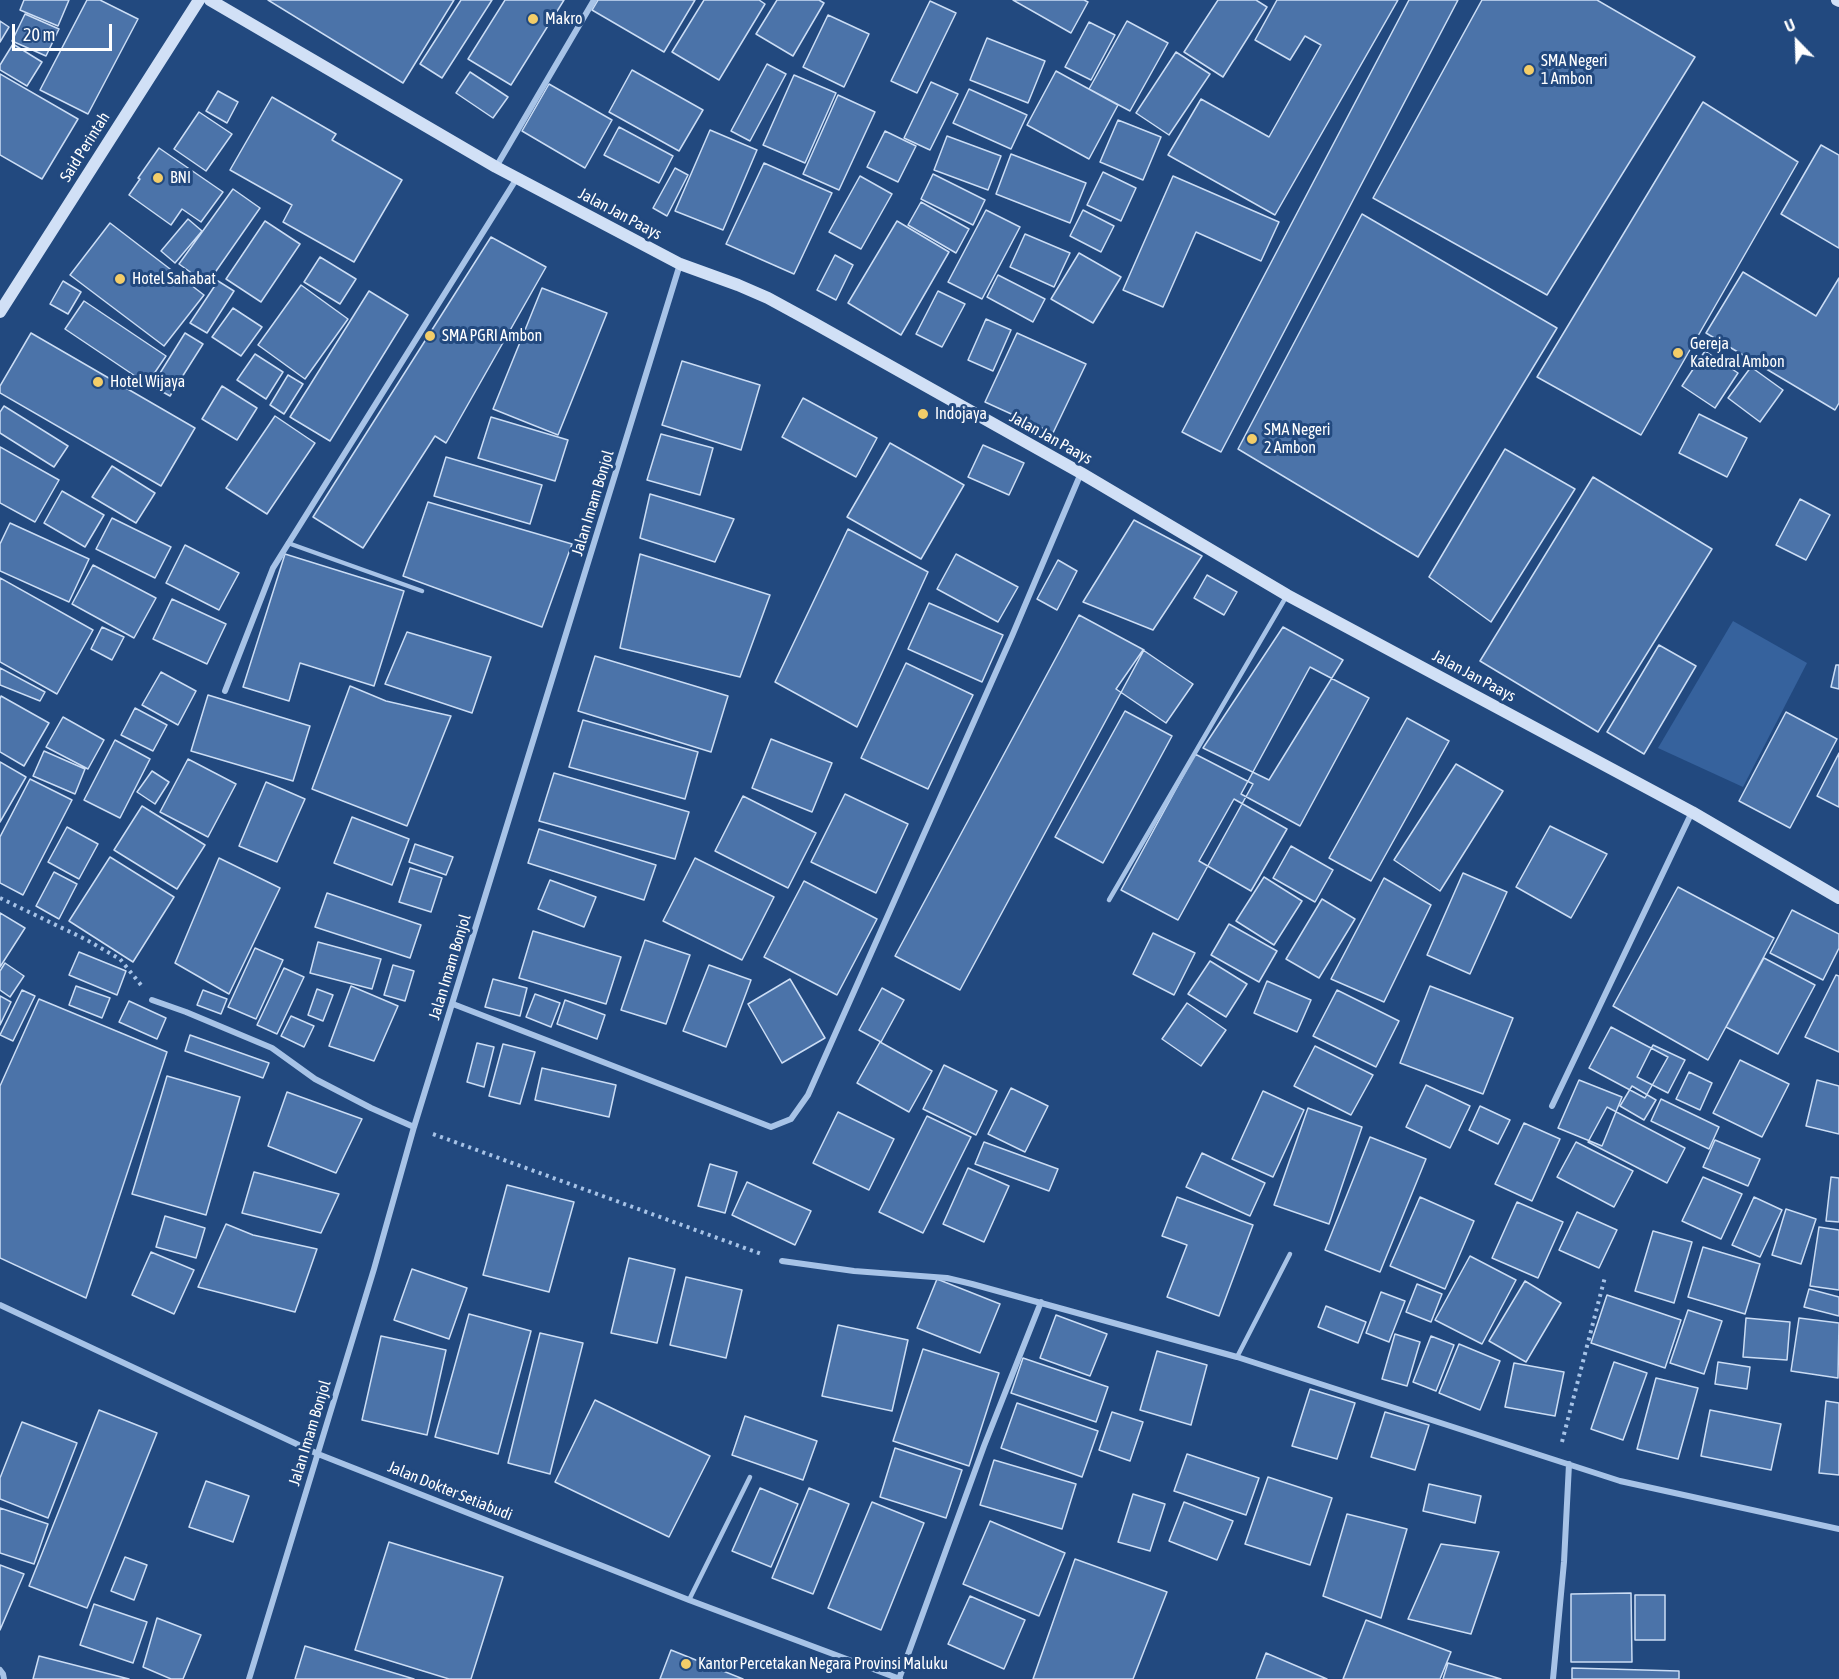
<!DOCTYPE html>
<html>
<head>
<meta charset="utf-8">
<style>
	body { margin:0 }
	#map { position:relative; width:1839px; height:1679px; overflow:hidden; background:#22497f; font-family:"Asap Condensed",sans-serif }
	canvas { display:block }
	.north { position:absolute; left:1767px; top:12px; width:60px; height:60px; -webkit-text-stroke:4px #22497f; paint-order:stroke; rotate:337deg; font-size:16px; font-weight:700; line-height:24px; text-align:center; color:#fff }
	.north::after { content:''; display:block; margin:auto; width:21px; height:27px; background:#fff; clip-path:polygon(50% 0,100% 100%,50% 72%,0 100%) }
	.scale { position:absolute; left:12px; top:24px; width:100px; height:27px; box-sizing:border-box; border:3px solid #fff; border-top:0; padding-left:8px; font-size:18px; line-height:21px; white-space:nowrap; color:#fff; -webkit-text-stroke:4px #22497f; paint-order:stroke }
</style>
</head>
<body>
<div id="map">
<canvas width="1839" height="1679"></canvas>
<div class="north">U</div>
<div class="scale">20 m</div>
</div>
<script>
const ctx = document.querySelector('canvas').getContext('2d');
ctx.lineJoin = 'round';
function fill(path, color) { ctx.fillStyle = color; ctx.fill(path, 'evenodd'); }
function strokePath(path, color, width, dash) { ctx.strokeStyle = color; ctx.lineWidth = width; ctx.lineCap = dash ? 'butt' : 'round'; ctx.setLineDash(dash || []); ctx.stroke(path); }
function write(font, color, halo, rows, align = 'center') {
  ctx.font = font + ' "Asap Condensed",sans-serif'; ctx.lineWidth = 6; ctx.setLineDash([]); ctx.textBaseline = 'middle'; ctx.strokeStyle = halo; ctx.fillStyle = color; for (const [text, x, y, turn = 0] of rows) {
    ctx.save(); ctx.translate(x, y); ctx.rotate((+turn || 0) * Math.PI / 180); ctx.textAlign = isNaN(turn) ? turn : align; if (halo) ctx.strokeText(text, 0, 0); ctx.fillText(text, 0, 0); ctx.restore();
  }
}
const green = new Path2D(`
	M1733,621L1807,663L1743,787L1658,748Z`);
const building = new Path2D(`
	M24,0H69L58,26L20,10Z
	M87,0H100L138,19L88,114L40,90Z
	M268,0H454L403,83Z
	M461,0H492L442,78L420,64Z
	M505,0H564L511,85L468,59Z
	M598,0H695L664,52L592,10Z
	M704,0H759L765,4L719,80L672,52Z
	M777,0H819L824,3L793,56L756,34Z
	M1013,0H1084L1088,2L1071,33Z
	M1218,0H1256L1267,7L1223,77L1184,52Z
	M1277,0H1398L1275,215L1168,155L1201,99L1269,137L1321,45L1305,36L1290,60L1255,40Z
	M1409,0H1458L1221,452L1182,432Z
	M1482,0H1597L1695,57L1547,295L1373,198Z
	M930,1L956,13L917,93L891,81Z
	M25,14L59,29L46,56L12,41Z
	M828,15L869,34L844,87L803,67Z
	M0,21L9,27L0,42Z
	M1127,21L1168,43L1130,111L1089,89Z
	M1089,22L1115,35L1091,80L1065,67Z
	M987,38L1045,61L1028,103L970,80Z
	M13,44L42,62L27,86L0,70V65Z
	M1176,52L1210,74L1169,135L1136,113Z
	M767,64L786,74L750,141L731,131Z
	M632,70L703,110L679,151L609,112Z
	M1056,71L1118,105L1089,159L1027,125Z
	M470,72L508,97L493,118L456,93Z
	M0,74L78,119L42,179L0,155Z
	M794,75L836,93L805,163L763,145Z
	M931,82L958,94L930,150L904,138Z
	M549,84L612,120L585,168L522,131Z
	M969,89L1027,115L1011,149L953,123Z
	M218,91L238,102L227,123L206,111Z
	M838,95L875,112L839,190L803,174Z
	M272,97L336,134L332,140L402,180L354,262L283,222L292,205L230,170Z
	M1703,102L1798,162L1641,435L1537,377Z
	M199,112L232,134L206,171L174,149Z
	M1118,120L1161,137L1143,180L1100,162Z
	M619,127L673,156L659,183L604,155Z
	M710,130L757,150L723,230L675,211Z
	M885,131L916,146L898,182L867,167Z
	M947,136L1001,156L988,190L934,170Z
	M1821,145L1839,155V248L1781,214Z
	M159,148L223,192L201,222L182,209L171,225L129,195L140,179L138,178Z
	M1011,154L1086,183L1070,223L996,194Z
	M764,163L832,193L794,274L726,244Z
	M675,168L688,175L667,216L653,208Z
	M1103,172L1136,188L1121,221L1087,205Z
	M933,174L985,200L973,225L921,199Z
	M860,176L892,194L861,249L829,232Z
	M1173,176L1279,222L1261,261L1196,232L1163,307L1123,290Z
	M233,189L260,208L207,284L179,264Z
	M921,202L969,229L956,253L908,225Z
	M986,210L1020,227L982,299L948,282Z
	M1083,210L1114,226L1101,252L1070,236Z
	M1362,214L1557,328L1418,557L1238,449Z
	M188,219L202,231L175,263L161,251Z
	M265,221L300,244L261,302L226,279Z
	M897,221L949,252L901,335L848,303Z
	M110,223L204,295L164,346L70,275Z
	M1025,234L1070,253L1054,287L1010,267Z
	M491,237L546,267L446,443L435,436L363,548L313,517Z
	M1079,253L1121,277L1093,323L1051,299Z
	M835,255L853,265L836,300L817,290Z
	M320,257L356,279L340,304L304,282Z
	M1743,272L1816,316L1839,278V403L1835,410L1706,333Z
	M998,275L1045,299L1033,322L987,297Z
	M63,281L81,292L68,314L50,304Z
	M218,281L234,291L207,333L190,323Z
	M301,285L348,319L305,379L258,345Z
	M542,288L607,313L558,435L493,409Z
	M369,291L408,315L330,441L290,417Z
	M938,291L965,304L942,347L916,334Z
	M84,301L166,356L147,384L65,329Z
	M233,308L262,327L241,356L212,337Z
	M986,319L1011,330L993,371L968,360Z
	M31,333L195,428L161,486L0,393V386Z
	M185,333L203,344L170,396L152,386Z
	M1017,333L1086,364L1053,433L985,402Z
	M1705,351L1738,373L1715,408L1682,386Z
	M255,354L283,372L266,399L237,380Z
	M682,361L760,385L741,450L662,425Z
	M1751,367L1783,390L1760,422L1728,398Z
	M288,375L303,384L284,414L270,405Z
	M222,386L257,408L237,440L202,419Z
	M803,398L877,438L856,477L782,437Z
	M4,406L68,446L54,467L0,433V412Z
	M1699,414L1747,438L1727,477L1679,453Z
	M275,416L315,443L267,514L226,488Z
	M491,417L568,440L555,481L478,458Z
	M661,434L713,448L700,495L647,480Z
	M890,443L964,485L921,559L847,517Z
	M983,445L1024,463L1009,495L968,477Z
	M0,447L59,480L35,522L0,503Z
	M1505,449L1575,489L1491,622L1429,577Z
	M446,457L542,485L530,524L434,496Z
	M112,466L155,493L136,523L92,497Z
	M1593,477L1712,549L1598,732L1480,661Z
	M62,491L104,515L85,547L44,523Z
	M650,494L734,519L715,562L640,538Z
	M1800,499L1830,515L1806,560L1776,545Z
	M428,502L572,544L542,627L403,576Z
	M112,518L171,547L155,578L96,549Z
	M1134,520L1202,556L1153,630L1083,602Z
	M10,523L89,559L69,602L0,571V544Z
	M848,529L928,572L857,727L775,682Z
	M185,545L239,573L219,610L166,583Z
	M285,554L404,591L374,686L300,663L289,701L243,687Z
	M640,554L770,595L740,677L620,648Z
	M956,554L1018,587L998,622L937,589Z
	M1058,560L1077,571L1057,610L1037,599Z
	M93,565L156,598L134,638L72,604Z
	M1207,575L1237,592L1224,615L1194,598Z
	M0,578L93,630L57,694L0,662Z
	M172,599L226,624L207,664L153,639Z
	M929,603L1003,635L982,682L908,649Z
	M1079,615L1144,650L960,990L895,956Z
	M102,627L124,637L112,660L91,649Z
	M1283,627L1343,660L1269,780L1203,748Z
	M407,632L491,657L472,713L385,684Z
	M1659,645L1696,666L1644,754L1607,732Z
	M1143,650L1193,684L1166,723L1116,689Z
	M595,656L728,696L711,752L578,711Z
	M906,663L973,695L928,789L861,758Z
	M1836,665H1839V689L1831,687Z
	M1310,667L1369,698L1300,826L1241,794Z
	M0,668L45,692L40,701L0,685Z
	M161,672L196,691L178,725L142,705Z
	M350,686L386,701L451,716L407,826L312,789Z
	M208,695L310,726L293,781L191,751Z
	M1,696L49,723L24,766L0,752V699Z
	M135,708L167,725L153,751L121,735Z
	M1125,711L1172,736L1103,863L1055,837Z
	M1786,712L1837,739L1790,828L1739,801Z
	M63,717L104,740L88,769L46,747Z
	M1407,718L1449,741L1371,881L1329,858Z
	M583,720L698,752L685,799L569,767Z
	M771,739L832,763L812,812L752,788Z
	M115,740L150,759L120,818L84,800Z
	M44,751L85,769L75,794L33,776Z
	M1839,753V807L1817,796Z
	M1195,754L1253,784L1178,920L1121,890Z
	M188,759L236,784L208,837L160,812Z
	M0,762L26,777L0,822Z
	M1456,764L1503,791L1440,891L1394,860Z
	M152,771L169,782L155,804L137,792Z
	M554,773L689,812L675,859L539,821Z
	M30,779L72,800L23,895L0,883V837Z
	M266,782L305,799L277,862L239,846Z
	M845,794L908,824L876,893L811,862Z
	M743,796L816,833L788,888L715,851Z
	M1234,799L1287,829L1251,891L1199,861Z
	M142,806L205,845L177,889L114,850Z
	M352,817L409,839L392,885L334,863Z
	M1550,826L1607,854L1571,918L1516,887Z
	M67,827L98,844L79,879L48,862Z
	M539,829L656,865L644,900L528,863Z
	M415,844L453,857L446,875L409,862Z
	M1291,846L1333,870L1315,902L1273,878Z
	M110,857L174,897L133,962L69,921Z
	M219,858L280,888L229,994L175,963Z
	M695,858L774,897L742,960L663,921Z
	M410,868L442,878L431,912L399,902Z
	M54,872L77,884L59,919L36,906Z
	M1463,873L1507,892L1470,974L1427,955Z
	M1264,877L1302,901L1274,945L1236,921Z
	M1384,878L1431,905L1384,1002L1331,979Z
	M550,880L596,897L584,927L538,909Z
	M804,881L877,919L837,995L764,957Z
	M1678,887L1774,938L1708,1060L1613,1006Z
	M327,893L421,925L410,958L315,927Z
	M1322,899L1355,919L1319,978L1286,959Z
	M1792,910L1839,934V948L1823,980L1770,953Z
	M0,913L25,928L0,967Z
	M1229,924L1277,951L1259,982L1211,955Z
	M533,931L621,957L606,1004L519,978Z
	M1153,933L1195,953L1174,995L1133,974Z
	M645,940L690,955L666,1024L621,1010Z
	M318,942L381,959L372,989L310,973Z
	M255,948L283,960L256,1019L228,1007Z
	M79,952L126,971L117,995L69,975Z
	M1764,958L1815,985L1778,1054L1726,1027Z
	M1210,961L1247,984L1226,1017L1188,994Z
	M5,963L24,976L10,997L0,990V971Z
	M393,965L414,971L405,1001L384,995Z
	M709,965L751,980L726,1047L683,1031Z
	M284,968L304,977L277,1034L257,1025Z
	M1836,975L1839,976V1052L1805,1037Z
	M493,979L527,988L520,1016L485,1007Z
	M790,979L825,1038L782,1063L748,1004Z
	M1267,981L1311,1000L1297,1032L1254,1013Z
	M76,986L110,998L102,1018L69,1005Z
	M351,986L398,1006L374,1061L329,1046Z
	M1430,986L1513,1018L1483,1094L1400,1063Z
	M882,988L904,1000L881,1042L859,1030Z
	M317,989L333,995L323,1021L308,1015Z
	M22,990L35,996L13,1041L0,1035Z
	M203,990L227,999L221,1014L197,1005Z
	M1337,990L1399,1021L1376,1067L1313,1036Z
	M535,994L560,1003L551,1027L526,1017Z
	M0,996L11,1002L0,1025Z
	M39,999L167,1052L86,1298L0,1258V1086Z
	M565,1000L605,1015L597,1039L557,1024Z
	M129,1001L166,1018L157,1039L119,1022Z
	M1187,1003L1226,1030L1201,1066L1162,1039Z
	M291,1016L314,1026L304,1047L281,1036Z
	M1611,1027L1668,1057L1645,1098L1589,1068Z
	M190,1035L269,1063L263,1078L185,1051Z
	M880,1042L932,1071L909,1112L857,1083Z
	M477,1043L494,1047L484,1087L467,1082Z
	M503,1044L535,1052L520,1104L489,1096Z
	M1653,1045L1685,1060L1668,1093L1637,1077Z
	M1315,1046L1373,1075L1351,1115L1294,1086Z
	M1740,1060L1789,1084L1762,1137L1713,1113Z
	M944,1065L997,1091L976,1135L923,1109Z
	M542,1068L616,1085L609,1117L535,1100Z
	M1689,1072L1712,1083L1700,1110L1676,1099Z
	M167,1076L240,1097L206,1215L132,1194Z
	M1579,1080L1622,1097L1602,1146L1558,1128Z
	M1817,1080L1839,1086V1134L1806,1126Z
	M1426,1085L1470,1106L1450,1148L1406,1127Z
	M1632,1086L1656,1100L1644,1120L1620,1106Z
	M1011,1088L1048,1106L1025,1152L988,1134Z
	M1263,1091L1304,1110L1273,1177L1232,1159Z
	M287,1092L362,1119L336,1173L268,1146Z
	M1661,1099L1719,1127L1709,1149L1651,1121Z
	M1480,1106L1510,1120L1498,1144L1469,1130Z
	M1607,1107L1685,1148L1667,1183L1588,1142Z
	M1308,1108L1362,1127L1329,1224L1274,1205Z
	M838,1112L894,1139L869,1190L813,1163Z
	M927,1116L971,1137L923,1233L879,1212Z
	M1524,1123L1560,1139L1532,1201L1495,1184Z
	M1370,1137L1426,1159L1380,1272L1325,1250Z
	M1715,1140L1760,1159L1748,1186L1703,1167Z
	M984,1142L1058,1169L1049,1191L975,1164Z
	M1576,1142L1633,1171L1614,1207L1557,1177Z
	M1202,1153L1265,1183L1250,1216L1186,1187Z
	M710,1164L737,1172L725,1213L698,1206Z
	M968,1168L1009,1186L984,1242L943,1224Z
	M254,1172L339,1194L321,1233L242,1213Z
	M1703,1177L1742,1194L1721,1239L1682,1221Z
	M1831,1177L1839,1178V1222L1826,1221Z
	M747,1182L811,1211L795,1245L732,1215Z
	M507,1185L574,1202L549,1292L483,1275Z
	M1177,1197L1253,1225L1219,1316L1167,1297L1187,1245L1162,1236Z
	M1420,1197L1474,1221L1445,1289L1390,1266Z
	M1754,1197L1782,1210L1760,1257L1732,1245Z
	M1517,1202L1563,1222L1538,1278L1492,1258Z
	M1786,1209L1816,1219L1801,1264L1772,1255Z
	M1577,1212L1617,1230L1599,1268L1559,1250Z
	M165,1216L205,1228L196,1258L156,1247Z
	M226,1224L253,1235L317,1249L295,1312L198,1287Z
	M1819,1227L1839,1230V1290L1810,1286Z
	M1653,1231L1692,1242L1674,1303L1635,1291Z
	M1703,1247L1760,1264L1745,1314L1688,1297Z
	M151,1252L194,1270L174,1314L132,1295Z
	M1470,1256L1516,1280L1482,1344L1435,1320Z
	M629,1258L675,1269L657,1343L611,1333Z
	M412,1269L467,1288L449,1339L394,1320Z
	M686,1277L742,1290L726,1358L670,1345Z
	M937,1279L1000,1304L980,1353L917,1328Z
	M1525,1281L1561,1303L1526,1362L1489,1341Z
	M1417,1284L1442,1294L1431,1322L1406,1312Z
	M1809,1289L1839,1297V1316L1804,1307Z
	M1381,1292L1405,1301L1389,1342L1366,1333Z
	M1607,1295L1681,1320L1665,1368L1591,1343Z
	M1326,1306L1366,1322L1358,1343L1318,1327Z
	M1688,1310L1722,1321L1704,1374L1670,1363Z
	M469,1314L531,1331L498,1454L435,1437Z
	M1056,1315L1107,1334L1090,1376L1040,1358Z
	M1746,1318L1790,1322L1787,1360L1743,1357Z
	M1799,1318L1839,1323L1838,1378L1791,1371Z
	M838,1325L908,1340L892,1411L822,1396Z
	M540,1333L583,1343L550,1474L508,1463Z
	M1395,1334L1420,1342L1407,1386L1382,1379Z
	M381,1336L446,1350L427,1435L362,1420Z
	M1431,1336L1454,1345L1436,1391L1413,1382Z
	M1459,1344L1500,1361L1480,1410L1439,1393Z
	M923,1349L999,1373L969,1466L893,1441Z
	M1157,1351L1207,1365L1191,1425L1140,1410Z
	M1023,1358L1108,1387L1096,1422L1011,1393Z
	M1614,1362L1647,1373L1623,1440L1591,1429Z
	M1718,1362L1750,1367L1747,1389L1715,1384Z
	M1514,1363L1564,1372L1555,1416L1505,1407Z
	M1656,1378L1698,1388L1678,1459L1637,1449Z
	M1310,1389L1355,1403L1337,1459L1292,1446Z
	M595,1400L710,1456L669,1537L555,1482Z
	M1826,1401L1839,1403V1475L1819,1473Z
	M1017,1403L1098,1431L1082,1477L1001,1448Z
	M99,1410L157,1433L87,1608L29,1586Z
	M1710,1410L1781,1424L1771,1470L1701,1456Z
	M1112,1412L1143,1422L1130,1461L1099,1450Z
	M1385,1412L1429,1425L1415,1470L1371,1457Z
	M745,1416L817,1441L803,1480L732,1455Z
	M22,1422L77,1443L48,1518L0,1499V1478Z
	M895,1448L962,1470L946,1518L880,1497Z
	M1187,1454L1259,1478L1246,1515L1174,1491Z
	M994,1460L1076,1484L1062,1529L980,1505Z
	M1268,1477L1332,1498L1310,1565L1245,1544Z
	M206,1481L249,1496L233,1542L189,1527Z
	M1429,1484L1481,1496L1475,1523L1423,1511Z
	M760,1488L798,1504L771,1567L732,1551Z
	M809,1488L849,1504L813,1594L772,1578Z
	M1133,1494L1165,1504L1150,1551L1118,1542Z
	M872,1502L924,1523L881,1630L828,1608Z
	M1184,1502L1233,1521L1217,1560L1169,1541Z
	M0,1508L48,1524L34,1564L0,1553Z
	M1347,1514L1407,1529L1381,1618L1323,1596Z
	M990,1521L1065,1553L1039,1616L963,1584Z
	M389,1542L503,1577L471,1679H449L355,1650Z
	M1441,1544L1499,1552L1471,1634L1408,1619Z
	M125,1557L147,1565L134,1600L111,1591Z
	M1075,1559L1167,1592L1133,1679H1033Z
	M0,1565L24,1574L0,1630Z
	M1631,1593L1632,1662H1571V1594Z
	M1635,1595H1665V1640H1635Z
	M970,1596L1025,1620L1004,1669L948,1644Z
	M94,1604L147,1622L133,1663L80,1645Z
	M157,1618L201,1635L183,1679H171L143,1667Z
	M1366,1620L1451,1652L1440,1679H1343Z
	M305,1646L414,1679H295Z
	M671,1650L743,1679H660Z
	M1266,1653L1327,1679H1256Z
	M39,1656L129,1679H33Z
	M1448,1663L1501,1679H1443Z
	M1572,1668L1679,1671V1679H1572Z`);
const path = new Path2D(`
	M0,898L87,940L120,959L141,985
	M433,1134L764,1255
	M1562,1442L1605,1277`);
const lane = new Path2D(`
	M288,543L422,591
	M1109,900L1286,597
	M1237,1357L1290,1254
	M689,1600L750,1477`);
const street = new Path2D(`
	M496,167L594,0
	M225,691L273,568L517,178
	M152,1000L186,1012L272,1048L315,1079L371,1108L414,1127
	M453,1004L771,1127L791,1119L808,1095L1012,636L1081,473
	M1552,1106L1692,812
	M782,1261L854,1271L947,1278L972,1284L1237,1357L1620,1481L1839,1529
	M0,1305L318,1454L689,1600L900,1679
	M0,1670L3,1674L4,1679
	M249,1679L374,1269L414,1127L680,264
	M899,1679L984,1446L1041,1302
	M1553,1679L1564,1562L1569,1464`);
const secondary = new Path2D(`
	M210,0L496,167L680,264L738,285L768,298L812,322L1081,473L1287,595L1692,812L1839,898
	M1837,0L1839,1
	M0,312L199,0`);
const markers = [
	[533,19,6,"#f3cd69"],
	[1529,70,6,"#f3cd69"],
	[158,178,6,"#f3cd69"],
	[120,279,6,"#f3cd69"],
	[430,336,6,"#f3cd69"],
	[1678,353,6,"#f3cd69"],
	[98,382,6,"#f3cd69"],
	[923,414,6,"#f3cd69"],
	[1252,439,6,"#f3cd69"],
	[686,1664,6,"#f3cd69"]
];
const poiNames = [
	["Makro",545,19],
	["SMA Negeri",1541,61],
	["1 Ambon",1541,79],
	["BNI",170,178],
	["Hotel Sahabat",132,279],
	["SMA PGRI Ambon",442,336],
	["Gereja",1690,344],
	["Katedral Ambon",1690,362],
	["Hotel Wijaya",110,382],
	["Indojaya",935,414],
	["SMA Negeri",1264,430],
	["2 Ambon",1264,448],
	["Kantor Percetakan Negara Provinsi Maluku",698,1664]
];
const streetNames = [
	["Said Perintah",85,147,-58],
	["Jalan Jan Paays",620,214,28],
	["Jalan Jan Paays",1051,438,29],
	["Jalan Imam Bonjol",593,503,-73],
	["Jalan Jan Paays",1474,676,28],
	["Jalan Imam Bonjol",450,967,-73],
	["Jalan Imam Bonjol",310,1433,-73],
	["Jalan Dokter Setiabudi",450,1491,22]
];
fill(green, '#36629d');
fill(building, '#4b73a9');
strokePath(building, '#cbddf5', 1.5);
strokePath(path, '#a7c3e7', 4, [3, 4.5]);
strokePath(lane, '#a7c3e7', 4.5);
strokePath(street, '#a7c3e7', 6);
strokePath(secondary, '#d1e0f6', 12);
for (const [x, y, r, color] of markers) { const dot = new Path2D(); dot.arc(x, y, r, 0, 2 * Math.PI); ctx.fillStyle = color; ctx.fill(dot); strokePath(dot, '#22497f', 2); }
write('16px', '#fff', '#22497f', poiNames, 'left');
write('16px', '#fff', '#22497f', streetNames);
</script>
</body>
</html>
